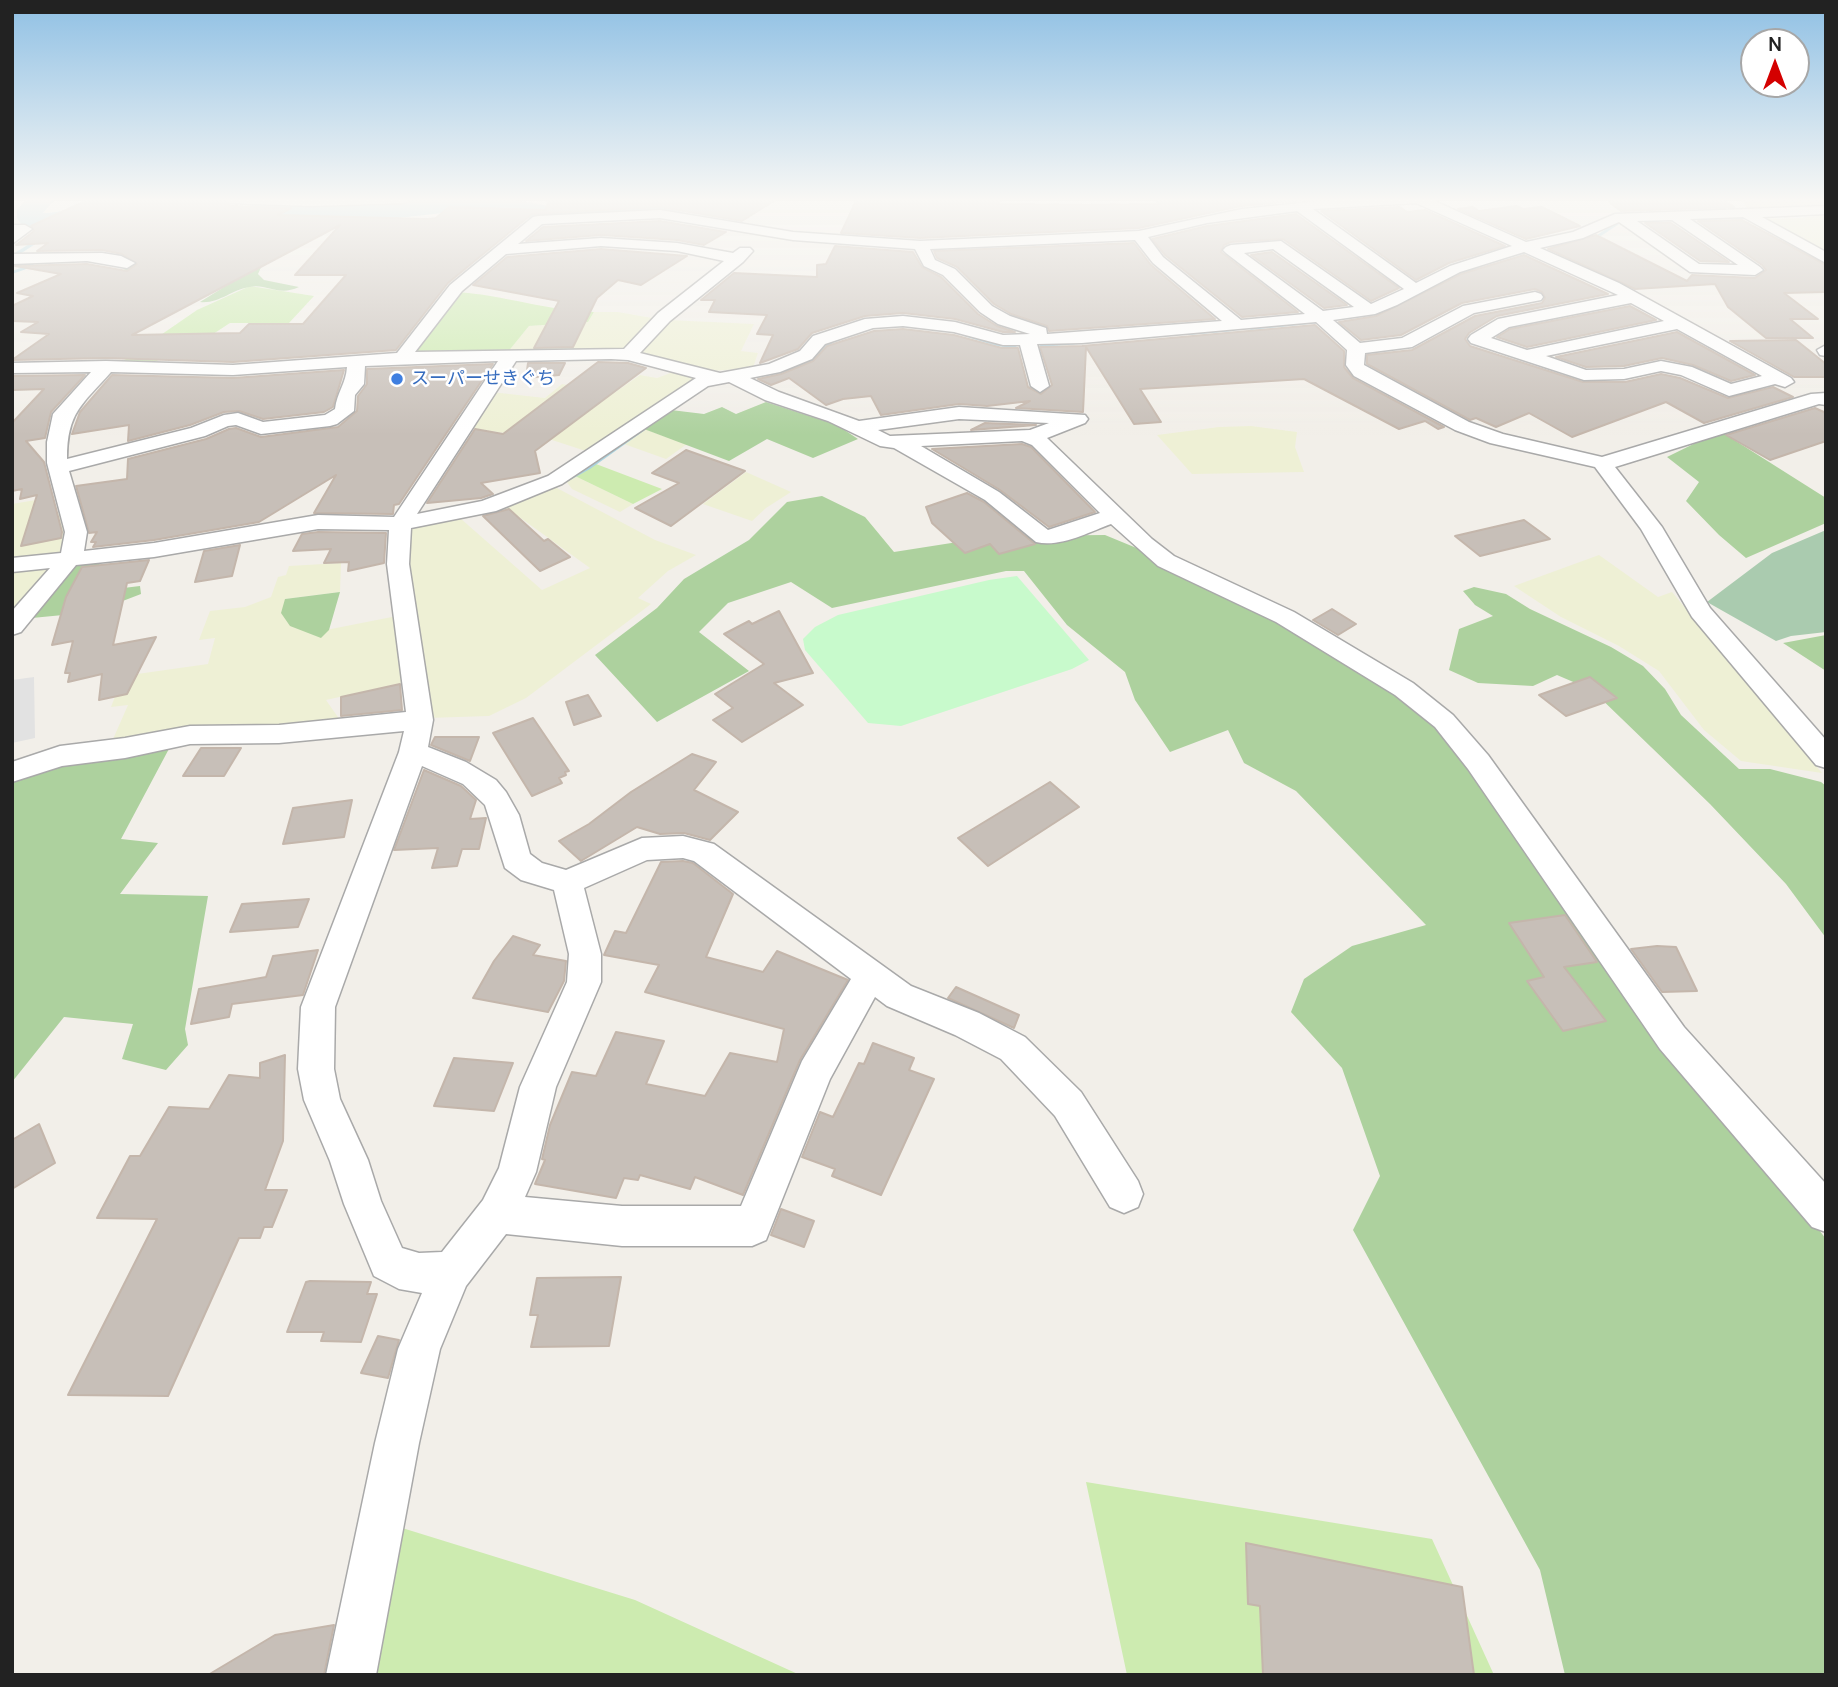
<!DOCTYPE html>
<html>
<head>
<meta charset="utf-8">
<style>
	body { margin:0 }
	#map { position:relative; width:1838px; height:1687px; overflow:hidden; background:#f2efe9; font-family:Manrope,sans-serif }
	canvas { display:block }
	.frame { position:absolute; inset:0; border:14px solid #222; pointer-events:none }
	.north { position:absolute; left:1740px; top:28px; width:70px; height:70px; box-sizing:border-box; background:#fff; border:2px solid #a7a7a7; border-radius:50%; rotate:0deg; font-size:19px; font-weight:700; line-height:28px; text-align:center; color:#222 }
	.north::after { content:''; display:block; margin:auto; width:24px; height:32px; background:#d40000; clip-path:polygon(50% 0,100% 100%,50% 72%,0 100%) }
</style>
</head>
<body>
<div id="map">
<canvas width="1838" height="1687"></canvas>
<div class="frame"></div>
<div class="north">N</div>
</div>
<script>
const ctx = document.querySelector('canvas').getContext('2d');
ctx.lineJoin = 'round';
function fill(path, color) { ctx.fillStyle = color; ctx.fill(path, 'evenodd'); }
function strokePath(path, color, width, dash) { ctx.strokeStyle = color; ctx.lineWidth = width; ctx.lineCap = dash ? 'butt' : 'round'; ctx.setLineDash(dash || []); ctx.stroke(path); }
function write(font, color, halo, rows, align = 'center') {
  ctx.font = font + ' Manrope,"Noto Sans JP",sans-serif'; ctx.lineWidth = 5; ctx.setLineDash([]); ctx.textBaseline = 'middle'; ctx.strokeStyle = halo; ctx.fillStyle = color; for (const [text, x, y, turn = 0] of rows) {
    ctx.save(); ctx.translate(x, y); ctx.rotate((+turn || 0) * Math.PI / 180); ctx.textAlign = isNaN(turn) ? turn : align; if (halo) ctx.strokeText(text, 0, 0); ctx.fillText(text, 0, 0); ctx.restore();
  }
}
const farmland = new Path2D(`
	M1741,199H1826V209L1750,213Z
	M1826,215V255L1758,219L1799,218Z
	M594,312H618L658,319L626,351L506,354L529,326L588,322Z
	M667,320L754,324L741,351L758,353L753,368L711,371L641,353L640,351Z
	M676,371L698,377L592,453L549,439L469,428L491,392L545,398L562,384L614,393L640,375L657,378Z
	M1251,426L1297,432L1295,447L1304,472L1192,474L1157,435L1219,427Z
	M644,429L687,444L666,459L624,444Z
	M746,472L791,492L766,508L752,521L703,504Z
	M575,476L633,504L620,512L572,489L566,481Z
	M555,487L655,540L696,555L668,571L638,598L651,604L526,698L489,716L427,718L407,567L412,527L460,518L542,590L590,568L511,511L502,508Z
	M48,498L63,520L67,537L62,552L57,555L12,561V504Z
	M1599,555L1658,597L1672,592L1822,773L1741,761L1704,730L1659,671L1619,646L1561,617L1514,586Z
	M341,563L340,592L285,599L326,630L397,616L406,682L326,700L342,723L110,746L128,705L111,707L123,676L208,664L215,638L199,640L210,611L245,607L271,597L278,577L286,575L289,566Z
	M52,566L12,618V570Z`);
const grass = new Path2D(`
	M250,286L314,296L289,323H230L207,338L150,364L120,363L197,310Z
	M457,292C504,295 548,311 594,312L588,322L529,326L507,353L420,354L414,351Z
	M596,464L662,489L633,504L575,476Z
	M1086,1482L1432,1539L1494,1675H1127Z
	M399,1527L635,1600L800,1675H371Z`);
const forest = new Path2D(`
	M139,263H263L258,274L264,280L299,287C278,297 267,283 249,287C231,290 219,304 200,302L224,287L184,279L119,273L131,265Z
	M766,402L837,425L858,439L813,458L767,439L729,461L644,429L671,410L704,414L722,407L736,414Z
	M1720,431L1826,498V523L1746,558L1719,535L1686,501L1699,482L1667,457Z
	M822,496L865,517L894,552L996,536L1105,535L1299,615L1447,733L1538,868L1826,1239V1675H1565L1540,1570L1353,1230L1380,1176L1342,1068L1291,1012L1304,979L1352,946L1426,925L1296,791L1244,763L1228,730L1170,752L1135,700L1125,672L1067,625L1024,571H1006L832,608L791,582L728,603L699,632L749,671L657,722L595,655L657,608L684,579L749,540L787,502Z
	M101,560L90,592L140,586L141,594L94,612L32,618L73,565Z
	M1474,587L1506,594L1530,609L1611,647L1643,666L1665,689L1681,715L1739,769H1770L1821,782L1826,786V938L1786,884L1710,804L1592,690L1557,675L1533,686L1478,683L1449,670L1459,629L1493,616L1475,605L1463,591Z
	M340,592L329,630L321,638L290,626L281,613L285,599Z
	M1826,635V671L1783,643Z
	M171,745L121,839L158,843L120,894L208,896L185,1029L188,1045L166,1070L122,1059L133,1024L64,1017L12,1082V772Z`);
const cemetery = new Path2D(`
	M1826,530V632L1791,636L1776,641L1707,602L1772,553Z`);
const park = new Path2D(`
	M1017,576L1089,660L1072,669L901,726L868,723L805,650L803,639L815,627L838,615L989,580Z`);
const parking = new Path2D(`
	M34,677L35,738L12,743V680Z`);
const stream = new Path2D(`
	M1826,213V215L1757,218L1755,217L1757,216Z
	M1219,214L1221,216L1127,234L1125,233Z
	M1746,217L1748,219L1694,220L1692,219L1694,218Z
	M1615,223L1619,224L1601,236L1597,235Z
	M42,236L46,237L17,256L16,262L33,264L35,266L12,274V271L26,266L12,264L13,254Z
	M1581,242L1583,244L1554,247L1552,246Z
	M1526,251L1528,253L1496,261L1494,260Z
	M1477,265L1481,266L1438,288L1433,287Z
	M1316,320L1318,321V323L1251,330L1248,328L1251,326Z
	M1232,328L1235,330L1234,331L1189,335L1186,333L1189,331Z
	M966,333L997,342L1017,346L1014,348L996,346L964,336V334Z
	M836,335L838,336V338L809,365L779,373L776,371L805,363Z
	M1076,341L1079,343L1078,344L1042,347L1039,345L1042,343Z
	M640,429L645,430L590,469L563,484L558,483L586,467Z`);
const river = new Path2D(`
	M27,199H55L43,213C73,213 98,194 128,201L132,207L128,213C119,215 110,214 101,216C69,224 54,233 21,224L17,218V210Z
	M425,199H509L555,207L612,206L668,199H722L718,204L709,207L612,222L555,223L498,213L461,211L371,221L272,219L210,227L201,225L197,219L201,213L210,211L272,203L371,205Z`);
const building = new Path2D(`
	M90,199H221L230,206L291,208L278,215L428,219L436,218L449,207L546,210L548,201L566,199H777L742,221L660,207L532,214L448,283L396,350L233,362L106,358L12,360L49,334L21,332L38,322L12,321V306L33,296L17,293L61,274L15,266L87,264L127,271L137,264L122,254L102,250L37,251L48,243L16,245L34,231L31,226ZM340,225L295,275H346L303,324H249L240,333L132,335Z
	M883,199H1002L998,204L1087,205L1159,204L1156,199H1313L1241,206L1139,228L920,238L841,233L856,201L883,202Z
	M1612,199H1722L1734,207L1621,211L1609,202H1616Z
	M1516,206L1523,209L1542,207L1580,226L1526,239L1458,209L1473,207L1479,211Z
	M1400,207L1407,212L1425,210L1505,246L1449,263L1416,280L1321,211Z
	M1296,214L1399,288L1371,301L1283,239L1231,242L1224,245L1221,252L1298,312L1242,317L1165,255L1152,239L1207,226Z
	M1742,220L1826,265V292L1784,293L1818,319H1790L1813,338H1766L1728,307L1715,284L1635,289L1548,249L1596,235L1687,281L1692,275L1755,278L1766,270L1762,265L1698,221Z
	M660,221L726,232L704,245L677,240L601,235L526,241L543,227Z
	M1645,223H1671L1729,262L1700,261Z
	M1134,243L1151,265L1215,319L1049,331L1047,326L1011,314L994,304L957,267L937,258L934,251Z
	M835,246L913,252L922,267L941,277L978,314L997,326L1015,332H1003L955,319L903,313L865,316L812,333L798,349L760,363L773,335L757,334L767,315L709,312L715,300H701L734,273L817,277V265L826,264Z
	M601,249L687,256L641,285L618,280L597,298L573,347L534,348L559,301L473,285L507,257Z
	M1272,252L1347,305L1324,308L1251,255Z
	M1524,255L1608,294L1497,316L1469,333L1465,339L1470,346L1583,382H1625L1661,374L1680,378L1728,398L1773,387L1793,397L1704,423L1666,402L1572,437L1529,413L1496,427L1476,418L1470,420L1367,364V355L1412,350L1475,316L1542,303L1545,298L1542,292L1535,289L1462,303L1401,335L1361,340L1339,322L1376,316L1461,274Z
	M1630,306L1656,320L1527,347L1497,337L1510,329Z
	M1315,325L1344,351V367L1353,378L1444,427L1438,429L1425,421L1399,429L1304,379L1140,389L1161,422L1134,424L1086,347L1083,412L1016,408L1030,401L987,406L959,404L881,415L871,396L843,399L826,405L789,378L771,385L758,379L781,374L813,361L827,346L874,331L903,329L954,335L1002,348H1018L1028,387L1041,394L1052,385L1040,347L1082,346Z
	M1677,332L1755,375L1731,381L1693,365L1662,358L1624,366L1586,367L1556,357Z
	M1796,340L1826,364V377H1794L1730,341Z
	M598,362L628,363L646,368L535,451L540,473L481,483L493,494L481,498L427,503L475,429L503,434Z
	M528,363H565L559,375L526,378Z
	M493,364L399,504L394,505L393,514L314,513L336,475L259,522L154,540L93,547L96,542H91L97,532L89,533L76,486L127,479L128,459L206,439L229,429L236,428L261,437L338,427L357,411L358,396L367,384V369Z
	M344,370L333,407L324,412L263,419L239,411L224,412L190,425L128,441L129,425L72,434L80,412L112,375L233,378Z
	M85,375L51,412L45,438L26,441L44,462L62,532L61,538L21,546L37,495L20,499L22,489L12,491V423L44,389L12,390V376Z
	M1815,408L1826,413V441L1770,460L1726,435Z
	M985,423L1036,425L971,430Z
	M1022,444L1031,447L1095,512L1049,527L1000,490L932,449Z
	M686,450L745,471L671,526L635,508L679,483L652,473Z
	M967,493L984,502L1035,544L999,554L990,544L965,553L932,523L926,507Z
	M509,509L544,541L548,539L570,557L540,571L483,516Z
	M1524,520L1550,539L1480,556L1455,536Z
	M318,532L386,533L384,563L348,571L349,562L324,563L331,549L293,551L302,534Z
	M240,545L232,576L195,582L204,551Z
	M149,560L140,581L127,583L113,645L156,637L127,694L99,700L102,674L68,682L70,673H65L73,641L52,645L66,597L82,567Z
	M1332,609L1356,624L1338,635L1313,620Z
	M779,611L813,673L774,683L803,705L742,742L713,720L733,708L715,694L764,664L724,634L749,621L752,624Z
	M1590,677L1617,698L1566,716L1539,695Z
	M400,684L402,710L341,716V697Z
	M588,695L601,716L574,725L566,702Z
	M533,718L569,771L565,772L566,775L559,778L562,783L532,796L493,733Z
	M435,737H479L470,761L431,745Z
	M201,748H241L224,776H183Z
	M692,754L716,762L694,790L738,812L710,840L684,833L660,834L637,827L581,861L559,841L589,824L631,792Z
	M424,770L461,786L476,800L470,819L486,818L479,849H462L457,866L432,868L438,848L394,850Z
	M1050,782L1079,807L988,866L958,838Z
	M352,800L344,837L283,844L293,808Z
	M683,861L693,863L733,894L706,957L763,972L777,951L848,980L800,1060L743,1195L695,1177L690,1189L640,1175L638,1180L624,1178L616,1198L535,1184L545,1160L542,1159L550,1125L572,1072L596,1076L616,1032L664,1041L646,1084L705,1096L730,1053L777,1062L784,1029L645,992L659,965L604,955L615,931L626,933L661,862Z
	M309,899L298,927L230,932L242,904Z
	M1565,915L1597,962L1564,967L1606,1021L1563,1031L1527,981L1544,977L1509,923Z
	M513,936L540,945L533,955L566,961L564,981L548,1012L473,998L494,961Z
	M1657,946L1676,947L1697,991L1662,992L1631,949Z
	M318,950L303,995L232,1004L229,1017L191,1024L199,989L266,977L273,956Z
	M956,987L1019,1015L1014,1028L948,998Z
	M873,1043L914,1058L909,1070L934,1079L881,1195L832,1176L835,1169L802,1157L820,1112L833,1117L859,1063L864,1064Z
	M285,1055L283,1141L265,1190H287L272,1227H264L260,1238H239L168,1396L68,1395L157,1219L97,1218L130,1156H140L169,1107L209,1109L229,1075L260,1078V1063Z
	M454,1058L513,1063L494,1111L434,1106Z
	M39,1124L55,1163L12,1189V1140Z
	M781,1209L814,1221L804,1247L771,1235Z
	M621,1277L609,1346L531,1347L538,1315H530L537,1278Z
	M310,1281L371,1282L367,1294H377L361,1342L321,1341L324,1332H287L306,1282Z
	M378,1336L399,1340L388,1378L361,1373Z
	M1246,1543L1462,1587L1474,1675H1263L1260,1606L1248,1604Z
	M334,1625L324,1675H208L275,1635Z`);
const minor = new Path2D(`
	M223,199H411L404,203L311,206L230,203Z
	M1340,199H1430L1526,242L1573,232L1615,214L1826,206V214L1762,217L1826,252V263L1743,217L1690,219L1760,267L1763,270L1755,275L1690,272L1619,222L1583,238L1540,248L1619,283L1791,378L1794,382L1785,387L1775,384L1729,396L1681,375L1661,371L1624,379L1584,380L1471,343L1468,339L1471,335L1498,319L1618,295L1524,252L1460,272L1397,305L1375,314L1333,320L1360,343L1402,338L1463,306L1535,292L1541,294L1543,297L1541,300L1474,313L1412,347L1365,353L1364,365L1469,422L1503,434L1602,457L1811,394L1826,393V405L1819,404L1615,467L1662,527L1710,608L1826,740V768L1816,765L1692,617L1641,529L1595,467L1490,443L1455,430L1354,376L1346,365L1347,350L1316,322L1082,343L1037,344L1049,386L1040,392L1031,386L1020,345H1003L954,332L903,326L873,328L825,344L812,359L780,372L750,378L779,392L859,421L959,407L1085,415L1088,419L1085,423L1047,438L1152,539L1174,556L1294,612L1413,683L1453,715L1488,755L1684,1027L1826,1184V1232L1812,1227L1660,1049L1468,769L1435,727L1395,695L1276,622L1158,566L1111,524C1089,532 1060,548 1036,542L985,500L894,448L880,446L828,421L765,400L729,382L708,386L562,484L496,511L411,528L409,564L433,720L428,747L466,762L496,780L506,792L519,815L530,854L542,863L566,870L642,838L683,836L714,844L911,986L979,1013L1025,1037L1081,1092L1138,1181L1143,1194L1138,1207L1124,1213L1110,1207L1055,1116L1001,1059L955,1035L887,1006L875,997L830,1079L766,1240L752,1246H622L506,1234L466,1286L440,1349L419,1443L376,1675H326L375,1443L398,1349L422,1293L399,1289L374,1276L344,1204L330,1161L304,1100L298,1069L301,1007L399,752L404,731L279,743L190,744L125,758L62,766L12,782V762L60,746L125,738L190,726L279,725L406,712L387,564L389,530L318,529L154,557L76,565L21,632L12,635V611L50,568L12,572V558L61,553L65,532L47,463V442L53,414L91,372L12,373V363L106,361L233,365L397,353L450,285L533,217L538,216L660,210L793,232L920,241L1139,231L1242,209ZM1416,203L1512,246L1450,266L1416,283L1313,209ZM1297,211L1404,289L1371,304L1281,241L1231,245L1226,247L1223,250L1226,253L1305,314L1241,320L1163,257L1148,237L1207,223ZM660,218L793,240L915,249L924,266L943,275L980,312L998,324L1030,334L1003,335L955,322L903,316L865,319L813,336L800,351L769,364L720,373L640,353L670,321L743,262L753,251L750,248H740L733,253L677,243L601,238L518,244L542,224ZM1672,220L1738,265L1699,264L1637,221ZM1135,240L1153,263L1222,321L1047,334L1046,328L1010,316L992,306L955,269L935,260L930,249ZM601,246L677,251L724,261L658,313L624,349L415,352L462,291L506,254ZM1273,249L1354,307L1323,311L1244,253ZM1631,303L1664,321L1527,350L1491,338L1509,327ZM1677,329L1762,376L1731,384L1692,367L1661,361L1624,369L1586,370L1546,356ZM611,359L628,360L696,378L548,476L482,501L417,514L516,361ZM498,361L394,517L318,515L154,543L84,551L87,532L69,471L205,436L228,426L236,425L261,434L330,426L337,424L354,411L355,395L364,384L365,366ZM347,367C346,384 337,392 335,409L325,415L263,422L238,413L224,415L191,428L67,459C67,412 82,405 111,372L233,375ZM959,419L1049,423L1030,430L890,436L878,430ZM1022,441L1032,445L1100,513L1048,530L999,492L921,446ZM422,766L463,784L485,805L505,868L521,880L554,890L569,954L567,982L520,1087L499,1168L483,1200L442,1252L419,1253L402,1248L381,1201L368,1160L340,1099L334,1069L335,1007ZM683,858L694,861L851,979L802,1061L741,1206H622L525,1197L536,1172L556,1087L601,982V954L584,888L647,860Z
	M12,225H25L32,229L12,244Z
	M102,253L121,256L135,263L127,268L87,261L12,264V254Z
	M1826,345V356L1820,355L1817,350Z`);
const markers = [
	[397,379,7,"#3f7fe0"]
];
const farShopnames = [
	["スーパーせきぐち",411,379]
];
fill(farmland, '#eef0d5');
fill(grass, '#cdebb0');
fill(forest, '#add19e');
fill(cemetery, '#aacbaf');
fill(park, '#c8facc');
fill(parking, '#e2e2e2');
fill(stream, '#aad3df');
fill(river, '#aad3df');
fill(building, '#c7bfb8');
strokePath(building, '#c4b6ab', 2);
strokePath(minor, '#a9a9a9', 3);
fill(minor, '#fff');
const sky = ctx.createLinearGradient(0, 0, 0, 435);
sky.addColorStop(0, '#8fc0e4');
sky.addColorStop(0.46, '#f9f8f5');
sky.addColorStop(1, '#f9f8f500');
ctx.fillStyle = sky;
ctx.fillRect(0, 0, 1838, 435);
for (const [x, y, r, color] of markers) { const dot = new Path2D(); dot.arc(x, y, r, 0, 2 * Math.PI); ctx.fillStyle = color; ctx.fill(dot); strokePath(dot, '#fff', 2.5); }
write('18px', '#366cbe', '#fff', farShopnames, 'left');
</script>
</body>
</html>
